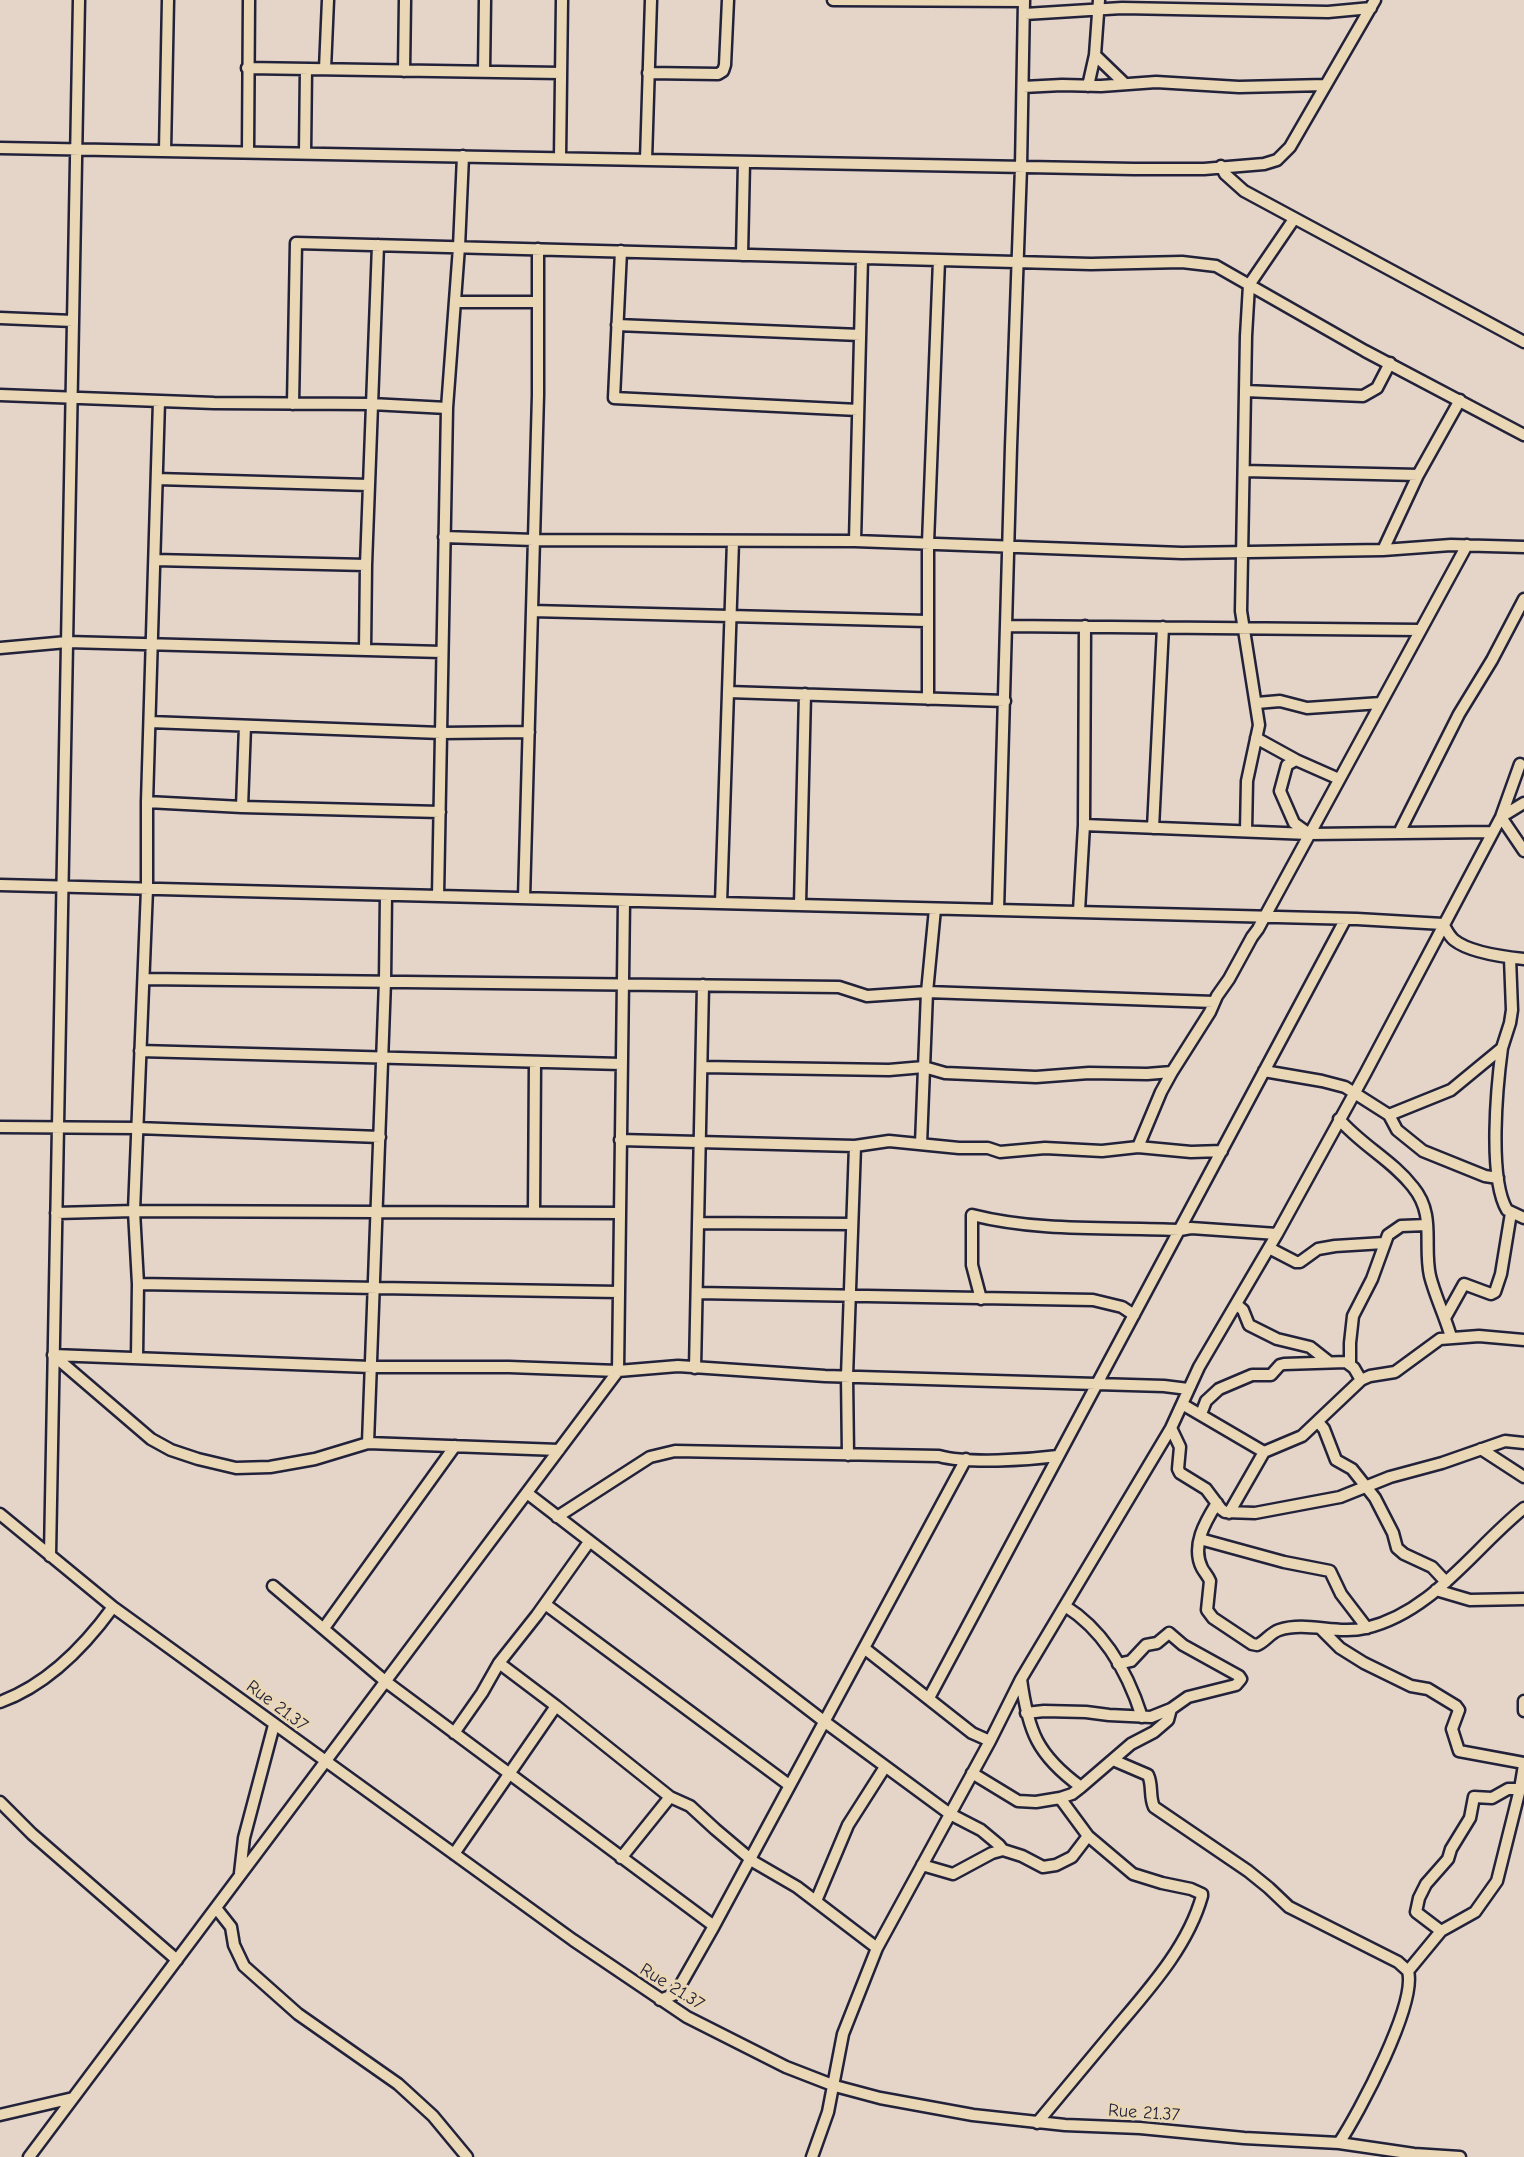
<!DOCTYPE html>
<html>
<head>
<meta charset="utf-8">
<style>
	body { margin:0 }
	canvas { display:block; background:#e5d5c9 }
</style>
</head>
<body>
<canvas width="1524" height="2157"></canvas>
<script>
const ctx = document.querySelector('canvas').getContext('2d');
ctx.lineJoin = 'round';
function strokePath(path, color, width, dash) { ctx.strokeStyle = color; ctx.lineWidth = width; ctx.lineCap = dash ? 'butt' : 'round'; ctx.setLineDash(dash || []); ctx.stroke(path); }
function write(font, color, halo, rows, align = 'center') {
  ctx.font = font + ' "Comic Neue",sans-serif'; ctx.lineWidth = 6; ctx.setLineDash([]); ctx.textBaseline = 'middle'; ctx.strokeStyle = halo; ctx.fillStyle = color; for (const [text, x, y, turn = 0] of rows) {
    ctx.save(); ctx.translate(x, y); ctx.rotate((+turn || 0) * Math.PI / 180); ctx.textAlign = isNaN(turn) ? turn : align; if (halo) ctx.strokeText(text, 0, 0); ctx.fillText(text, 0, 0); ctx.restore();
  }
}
const minor = new Path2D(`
	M833,0L1024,1
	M1025,14L1122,8L1328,12L1371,8
	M1095,55L1125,84
	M247,68L560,73
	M325,69L328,0
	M404,71L405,0
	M484,72L485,0
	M648,73L718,74L723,71L725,65L728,0
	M1088,86L1095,55L1099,0
	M1023,87L1062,85L1101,86L1156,82L1239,87L1326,85
	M0,148L1134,169H1204L1264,164L1277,160L1290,147L1375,0
	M165,151L168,0
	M248,152L249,0
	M305,153L306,69
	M560,158L562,0
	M646,160L651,0
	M1221,166L1225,174L1244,191L1524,342
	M621,251L614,398L858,410
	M742,255L744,162
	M455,302H538
	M0,318L73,321
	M617,325L860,335
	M1245,391L1363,396L1377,388L1390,363
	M0,395L214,403L371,404L447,408
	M293,404L296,243L1091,264L1182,262L1216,266L1365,351L1524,435
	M1244,471L1418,475
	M157,479L368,485
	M444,537L534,540L855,541L1182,553L1383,550L1451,545L1524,547
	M855,541L862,258
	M1383,550L1418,475L1460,400
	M155,560L366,565
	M532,611L927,621
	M1007,626L1420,630
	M0,648L67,642L442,652
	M365,650L366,565L378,245
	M728,692L1005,701
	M928,699V543L939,260
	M1257,703L1280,701L1307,708L1381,703
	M150,722L441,733L529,732
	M1256,738L1296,760L1339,779
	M1296,760L1287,765L1280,791L1294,823L1308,833
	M147,802L242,807L440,812
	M242,807L245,726
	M1501,817L1524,851
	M1501,817L1524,803
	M1084,825L1309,834L1492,832
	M1153,828L1163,627
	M1246,831L1247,781L1259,725L1241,611L1246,336L1249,285L1294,219
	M1400,831L1459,714L1492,660L1524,599
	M0,885L1357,919L1443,924C1446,929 1449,936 1454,940C1469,952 1504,957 1524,959
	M438,896L447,408L459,247L463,156
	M524,898L538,395V249
	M721,903L733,541
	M800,904L805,694
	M998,910L1011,447L1021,167L1024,0
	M1079,911L1084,825L1085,626
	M144,979L839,987L867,996L927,992L1214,1002
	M1502,1048C1497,1085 1488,1178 1507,1210L1524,1218
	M140,1051L621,1064
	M702,1067L889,1070L924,1067L945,1073L1036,1077L1089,1073L1147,1074L1172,1072
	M1264,1071L1322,1081L1345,1087L1389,1115L1397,1130L1423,1151L1485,1176L1498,1178
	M1389,1115L1451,1090L1502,1048L1510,1023L1512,1010L1510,958
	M1339,1119C1361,1145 1392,1160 1413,1187C1436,1215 1423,1244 1430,1276C1435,1296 1445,1316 1451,1337
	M0,1127L137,1128L380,1137
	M620,1140L855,1146L889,1141L959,1148H988L1000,1152L1045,1148L1102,1151L1138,1147L1191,1152L1222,1151
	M921,1144L927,992L935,909
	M1138,1147L1161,1092L1172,1072L1210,1012L1217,996L1229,979L1252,937L1258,929L1467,545
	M534,1212L535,1063
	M56,1213L134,1211L620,1213
	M699,1223L852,1224
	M1269,1248L1296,1262H1300L1318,1249L1335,1246L1384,1243
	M138,1284L619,1292
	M697,1293L1093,1300L1122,1307L1134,1315
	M981,1299L972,1265V1215C1039,1232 1110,1227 1180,1230L1191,1228L1277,1234
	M1236,1304L1243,1310L1249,1325L1277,1339L1310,1347L1329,1362
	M1445,1318L1464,1284L1491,1294L1495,1292L1501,1274L1511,1213
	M53,1355L371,1367H509L618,1371L678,1366L825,1376L1164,1386L1188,1389
	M53,1355L151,1439L171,1450L198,1459L236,1468L270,1467L315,1459L368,1443L559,1450
	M137,1357L138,1284L134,1211L147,889V802L159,401
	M1350,1363V1343L1353,1316L1372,1279L1388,1235L1401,1226L1427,1225
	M695,1368L703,985
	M1182,1404L1264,1452L1229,1513
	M1201,1414L1206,1401L1219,1389L1252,1375H1271L1280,1365L1284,1364L1346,1362L1354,1368L1361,1380
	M1318,1422L1324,1429L1336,1460L1352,1469L1375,1498L1393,1533L1397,1548L1404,1554L1432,1567L1446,1582
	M1171,1428L1180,1447L1178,1469L1180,1473L1206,1489L1221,1509L1225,1512L1255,1513L1340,1497L1390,1477L1442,1463L1505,1441L1524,1443
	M368,1443L385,981L386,895
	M1481,1449L1524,1477
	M1264,1452L1302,1436L1361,1380L1370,1376L1395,1372L1440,1339L1479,1336L1524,1340
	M848,1455L847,1376L855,1146
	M527,1493L825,1722L950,1814L981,1830L999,1845L1003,1850
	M1217,1503C1205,1522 1191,1546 1202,1568C1204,1572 1208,1576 1210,1581L1207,1610L1213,1618L1252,1644L1257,1645C1265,1642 1270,1633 1279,1630C1307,1621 1337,1635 1366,1628C1433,1612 1473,1549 1524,1508
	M0,1514L113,1607L573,1940L687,2017L786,2067L835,2086L880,2098L973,2115L1065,2125L1140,2128L1244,2138L1339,2143L1414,2154L1460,2157
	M557,1517L650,1457L675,1451L939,1456C968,1464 1027,1460 1058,1456
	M1200,1539L1284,1562L1330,1571L1341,1594L1367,1628
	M50,1556L79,0
	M273,1586L385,1681L714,1926
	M1436,1590L1470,1600L1524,1599
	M545,1604L789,1785
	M1065,1606C1105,1631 1128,1673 1142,1717
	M324,1628L455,1446
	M1321,1629L1340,1648L1364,1663L1411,1686L1428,1689L1456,1706L1459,1710L1452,1729L1459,1751L1524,1763
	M864,1648L972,1733L990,1741
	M499,1663L556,1706L670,1797L690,1806L715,1829L754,1862L797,1887L877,1948
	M1021,1679C1028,1731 1037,1755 1081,1787
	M929,1698L1345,920
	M1524,1701V1711
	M0,1702C47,1685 84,1647 113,1607
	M1026,1713L1044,1711L1086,1712L1109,1715L1151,1717L1171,1709L1188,1697L1236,1685L1241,1679L1239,1676L1183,1645L1169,1633L1157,1643L1146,1645L1131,1661L1118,1664
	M454,1733L482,1693L499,1663L537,1615L589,1542
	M1113,1760L1148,1775C1153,1786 1149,1796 1154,1807L1248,1871L1269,1888L1289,1907L1398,1962L1408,1971C1417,2004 1359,2113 1339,2143
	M972,1773L1018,1801L1036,1802L1060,1798L1072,1794L1081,1787L1131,1744L1154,1732L1168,1720L1171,1709
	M0,1802L32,1834L177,1960
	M454,1854L556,1706
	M621,1858L670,1797
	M922,1865L953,1874L992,1853L1003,1850L1022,1856L1043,1867L1056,1865L1072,1857L1088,1836
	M240,1873L244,1838L274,1725
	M816,1901L848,1825L885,1767
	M216,1908L231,1927L234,1945L244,1966L298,2014L398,2084L433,2116L467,2157
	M1441,1931L1416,1912L1419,1898L1426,1884L1448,1859L1451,1849L1470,1818L1474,1797L1492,1798L1508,1789H1520
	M1408,1971L1441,1931L1475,1912L1497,1881L1520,1789L1524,1765
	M660,2000L673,1995L681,1984L714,1926L966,1459
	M0,2115L73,2098
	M1037,2123C1064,2091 1090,2059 1117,2027C1150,1988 1188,1946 1202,1896V1894L1191,1889L1162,1883L1133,1874L1088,1836L1060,1798
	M29,2157L618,1371L624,901
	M812,2157L828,2112L843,2034L877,1948L990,1741L1021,1679L1171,1428L1199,1367L1277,1234L1365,1074L1501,817L1520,764`);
const streetNames = [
	["Rue 21.37",277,1706,37],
	["Rue 21.37",672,1987,32],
	["Rue 21.37",1144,2113,4]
];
strokePath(minor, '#22223b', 15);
strokePath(minor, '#ead7b5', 10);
write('18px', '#22223b', '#ead7b5', streetNames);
</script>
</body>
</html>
